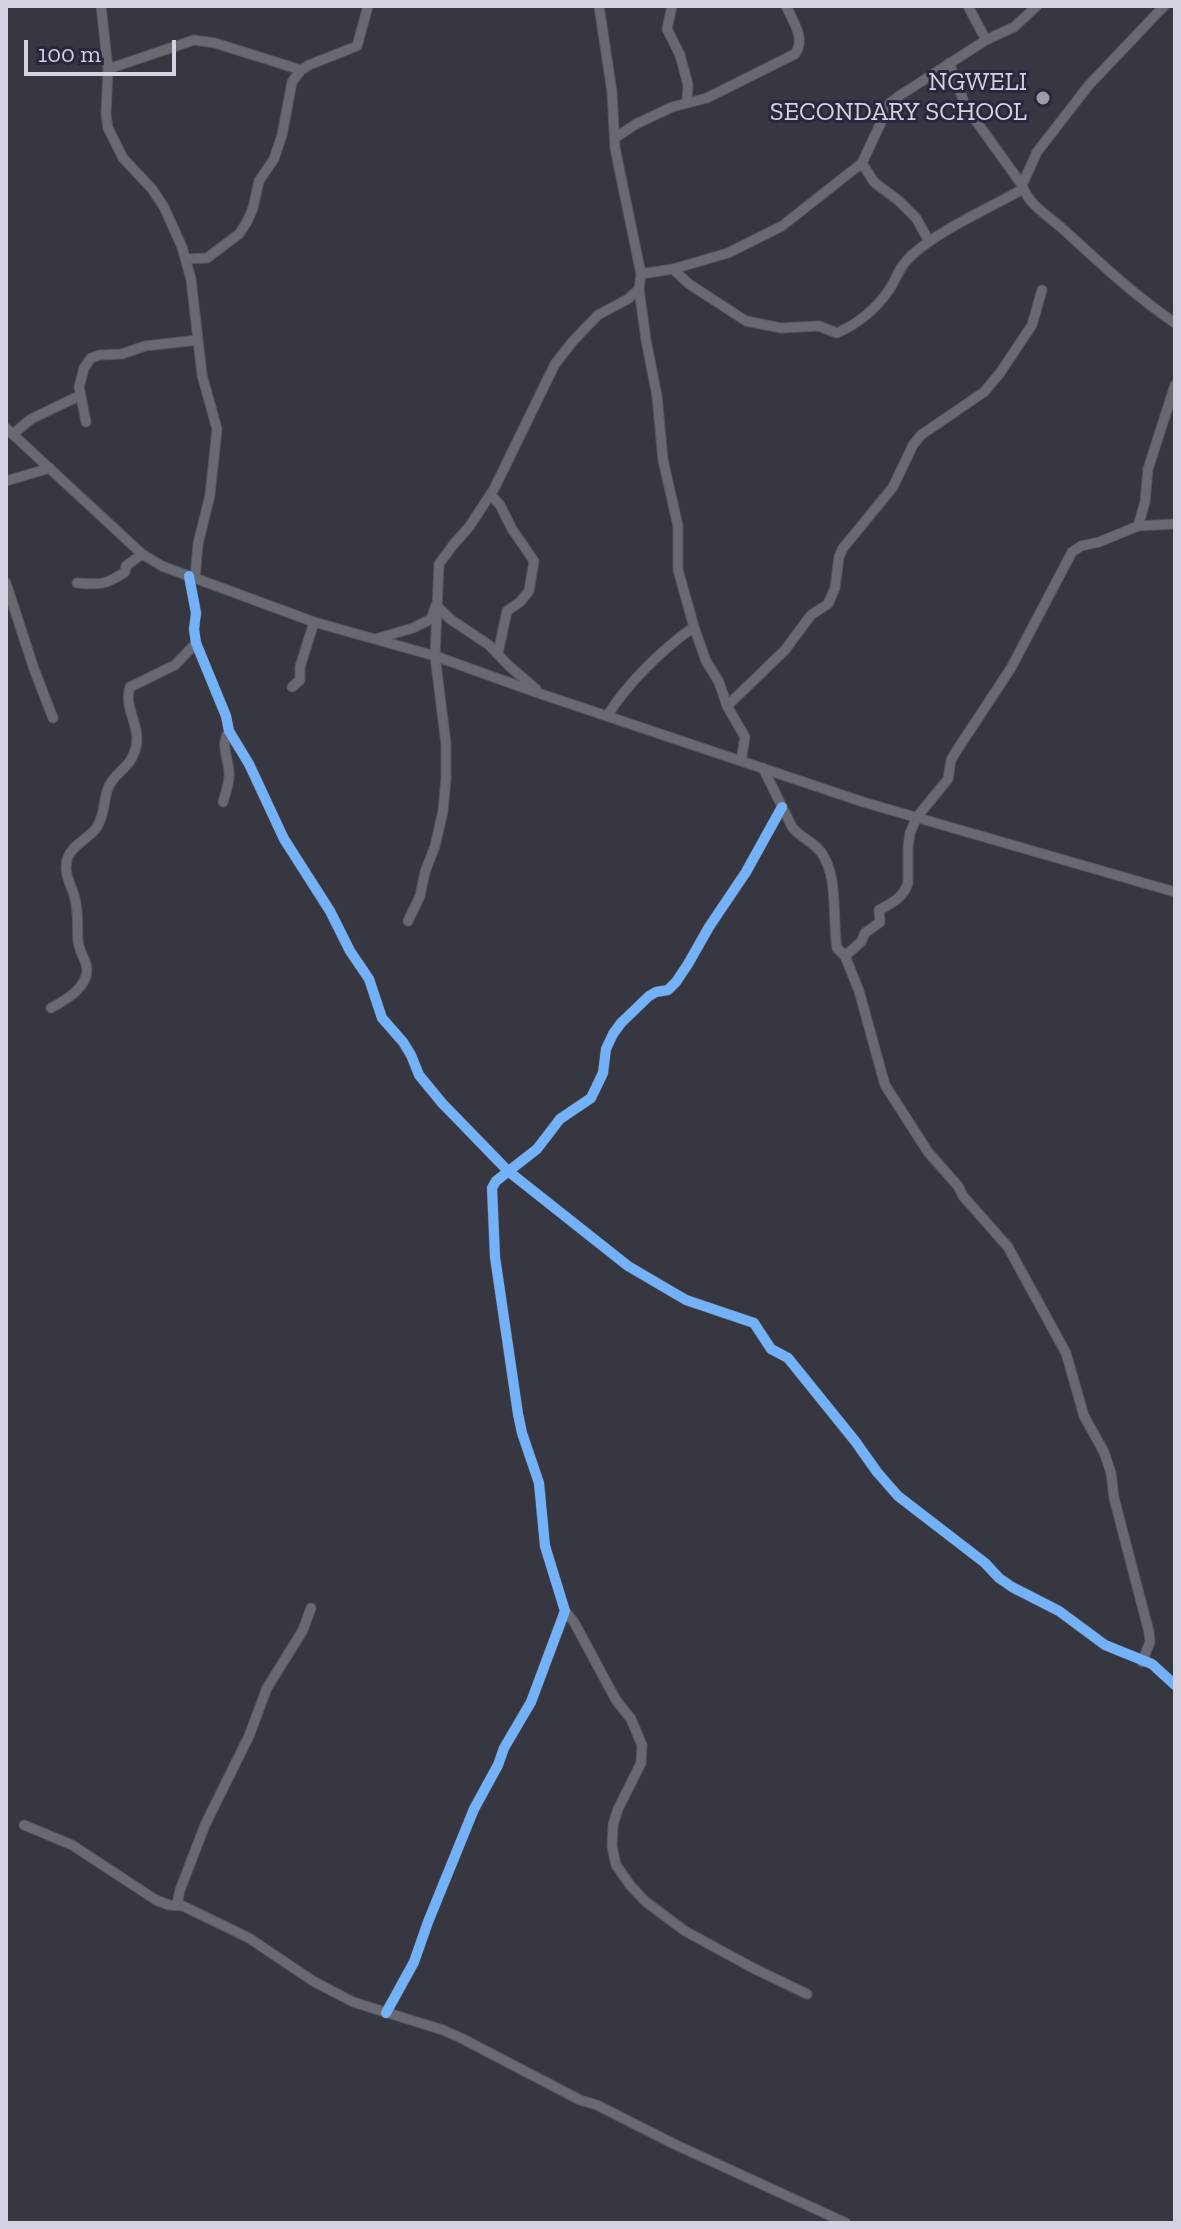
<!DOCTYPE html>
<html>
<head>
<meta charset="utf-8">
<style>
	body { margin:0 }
	#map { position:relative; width:1181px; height:2229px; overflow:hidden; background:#373742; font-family:"Zilla Slab",serif }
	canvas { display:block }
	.frame { position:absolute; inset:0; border:8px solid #d2d2e0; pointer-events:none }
	.scale { position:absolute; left:24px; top:40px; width:152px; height:36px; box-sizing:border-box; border:4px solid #d2d2e0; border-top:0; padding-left:10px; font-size:24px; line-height:28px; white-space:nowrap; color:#d2d2e0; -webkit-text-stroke:6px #29273d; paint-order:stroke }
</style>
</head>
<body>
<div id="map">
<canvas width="1181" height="2229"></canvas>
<div class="frame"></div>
<div class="scale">100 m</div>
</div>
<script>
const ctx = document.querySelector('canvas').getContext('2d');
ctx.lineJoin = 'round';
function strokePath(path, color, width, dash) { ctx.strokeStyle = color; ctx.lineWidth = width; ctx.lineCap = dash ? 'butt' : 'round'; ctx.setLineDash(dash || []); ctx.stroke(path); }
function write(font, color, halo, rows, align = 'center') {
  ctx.font = font + ' "Zilla Slab",serif'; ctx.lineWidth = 6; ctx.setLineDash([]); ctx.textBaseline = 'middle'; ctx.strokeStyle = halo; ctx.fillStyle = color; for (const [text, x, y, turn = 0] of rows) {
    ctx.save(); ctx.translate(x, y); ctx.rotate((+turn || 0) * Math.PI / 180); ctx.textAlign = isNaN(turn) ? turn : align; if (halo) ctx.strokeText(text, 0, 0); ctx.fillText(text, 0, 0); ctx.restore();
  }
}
const minor = new Path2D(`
	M101,6L108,69L106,114L108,128L123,158L152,189L164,207L182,247L191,279L202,375L217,429L210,495L198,544L195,578
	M672,6L667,29L680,55L688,85L687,102
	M968,6L986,40
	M1164,6L1089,85L1037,152L1022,185C1029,206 1049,216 1064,230C1100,263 1135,296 1175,323
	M949,63L966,107L1022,185
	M108,69L194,40L215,43L301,70
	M615,138L636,124L672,107L707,98L795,54C806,39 793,21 786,6
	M862,163L874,182L899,201L916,218L929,241
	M186,259L207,258L239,234L247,222L253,208L259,181L274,159L282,135L292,82L301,70L309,65L357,46L368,6
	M673,269L689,284L746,321L781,328L819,326L837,333C857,324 876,309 889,290C897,278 899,266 912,255C941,229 988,209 1023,189
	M641,274L673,269L728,253L782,226L862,163L890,103L899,96L986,40L1014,27L1037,6
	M639,289L646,340L657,396L663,460L678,526V570L694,627L706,661L719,682L727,706L745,737L741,761
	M86,422L79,387L84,368L91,358L100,355L122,354L145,346L198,340
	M6,428L142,554L162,566L314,622L435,656L541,694L863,802L1175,892
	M13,434L31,419L79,396
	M6,481L50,468
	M491,495L500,505L512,529L534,561L529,591L520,602L507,611L498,653
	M1138,526L1175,524
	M189,576L196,613L194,629L196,643L226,716L229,731L249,764L284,839L330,911L350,951L369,979L382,1018L403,1042L411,1055L419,1075L442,1103L508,1171L628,1266L686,1300L754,1323L771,1349L788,1358L855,1441L877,1472L898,1496L985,1563L999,1578L1012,1587L1059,1611L1105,1645L1152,1664L1175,1685
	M6,583L34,669L53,718
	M77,583C99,585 106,585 125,572L126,566L142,554
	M375,639L413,628L431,619L436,605L450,619L489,645L509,666L536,689
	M292,687L300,680V667L314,622
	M727,706L785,650L811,615L828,604L835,588L839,557L843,548L893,487L913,445L921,435L984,392L1000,373L1032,325L1042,290
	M607,716C627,684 662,649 694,627
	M763,768L792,827C800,837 813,842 821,852C839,877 832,919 837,948L845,956L859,991L885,1085L928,1152L958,1186L963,1196L1008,1247L1066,1353L1084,1416L1104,1452L1111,1473L1114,1498L1149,1632L1150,1642L1142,1662
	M223,802C225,794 229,785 229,776C230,759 219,747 229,731
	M408,921L420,896L425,872L435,846L443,811L446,778V744L435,656L439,564L453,545L469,527L494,489L555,364L573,341L598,315L628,299L639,289L641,274L615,148L612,92L599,6
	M845,956L861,942L865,933L880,922L879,910C892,903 904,897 908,883V847L910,833L917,817L948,779L951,760L957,750L1011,668L1072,552L1081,546L1099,542L1138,526L1145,502L1148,469L1175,385
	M51,1008C66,1000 92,985 86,964C83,955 79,950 78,941C77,924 79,909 73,892C69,881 63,870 68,857C73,844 90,838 97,827C106,812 103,798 109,786C117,770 131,768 136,747C141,725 123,708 130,687L175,665L196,643
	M565,1611L574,1622L616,1700L631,1719L642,1745L641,1763L618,1809L613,1825L612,1846L616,1865L630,1885L646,1902L685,1931L753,1968L807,1994
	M24,1825L72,1845L156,1900L169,1905L183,1906L249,1938L313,1981L353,2002L443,2030L461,2038L580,2100L597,2105L674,2144L846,2223
	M177,1905L180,1890L205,1825L249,1736L267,1688L303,1630L311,1608
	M386,2013L414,1962L428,1922L474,1809L498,1765L504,1748L531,1702L565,1611L545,1546L539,1483L522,1433L518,1414L495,1257L492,1188L496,1181L537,1149L560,1119L591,1098L603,1073L606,1049L613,1034L621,1023L649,996L656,992L668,990L676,982L688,964L709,927L746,872L782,807`);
const cycleway = new Path2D(`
	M189,576L196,613L194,629L196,643L226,716L229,731L249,764L284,839L330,911L350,951L369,979L382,1018L403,1042L411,1055L419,1075L442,1103L508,1171L628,1266L686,1300L754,1323L771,1349L788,1358L855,1441L877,1472L898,1496L985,1563L999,1578L1012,1587L1059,1611L1105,1645L1152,1664L1175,1685
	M386,2013L414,1962L428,1922L474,1809L498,1765L504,1748L531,1702L565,1611L545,1546L539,1483L522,1433L518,1414L495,1257L492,1188L496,1181L537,1149L560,1119L591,1098L603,1073L606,1049L613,1034L621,1023L649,996L656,992L668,990L676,982L688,964L709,927L746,872L782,807`);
const markers = [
	[1043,98,8,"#9c9ca9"]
];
const poiNames = [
	["NGWELI",1027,83],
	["SECONDARY SCHOOL",1027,113]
];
strokePath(minor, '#565660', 11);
strokePath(minor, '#696972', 9);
strokePath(cycleway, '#73b2f8', 10);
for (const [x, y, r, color] of markers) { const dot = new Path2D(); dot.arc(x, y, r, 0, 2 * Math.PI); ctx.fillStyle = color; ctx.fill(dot); strokePath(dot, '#29273d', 3); }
write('26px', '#d2d2e0', '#29273d', poiNames, 'right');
</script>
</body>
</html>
